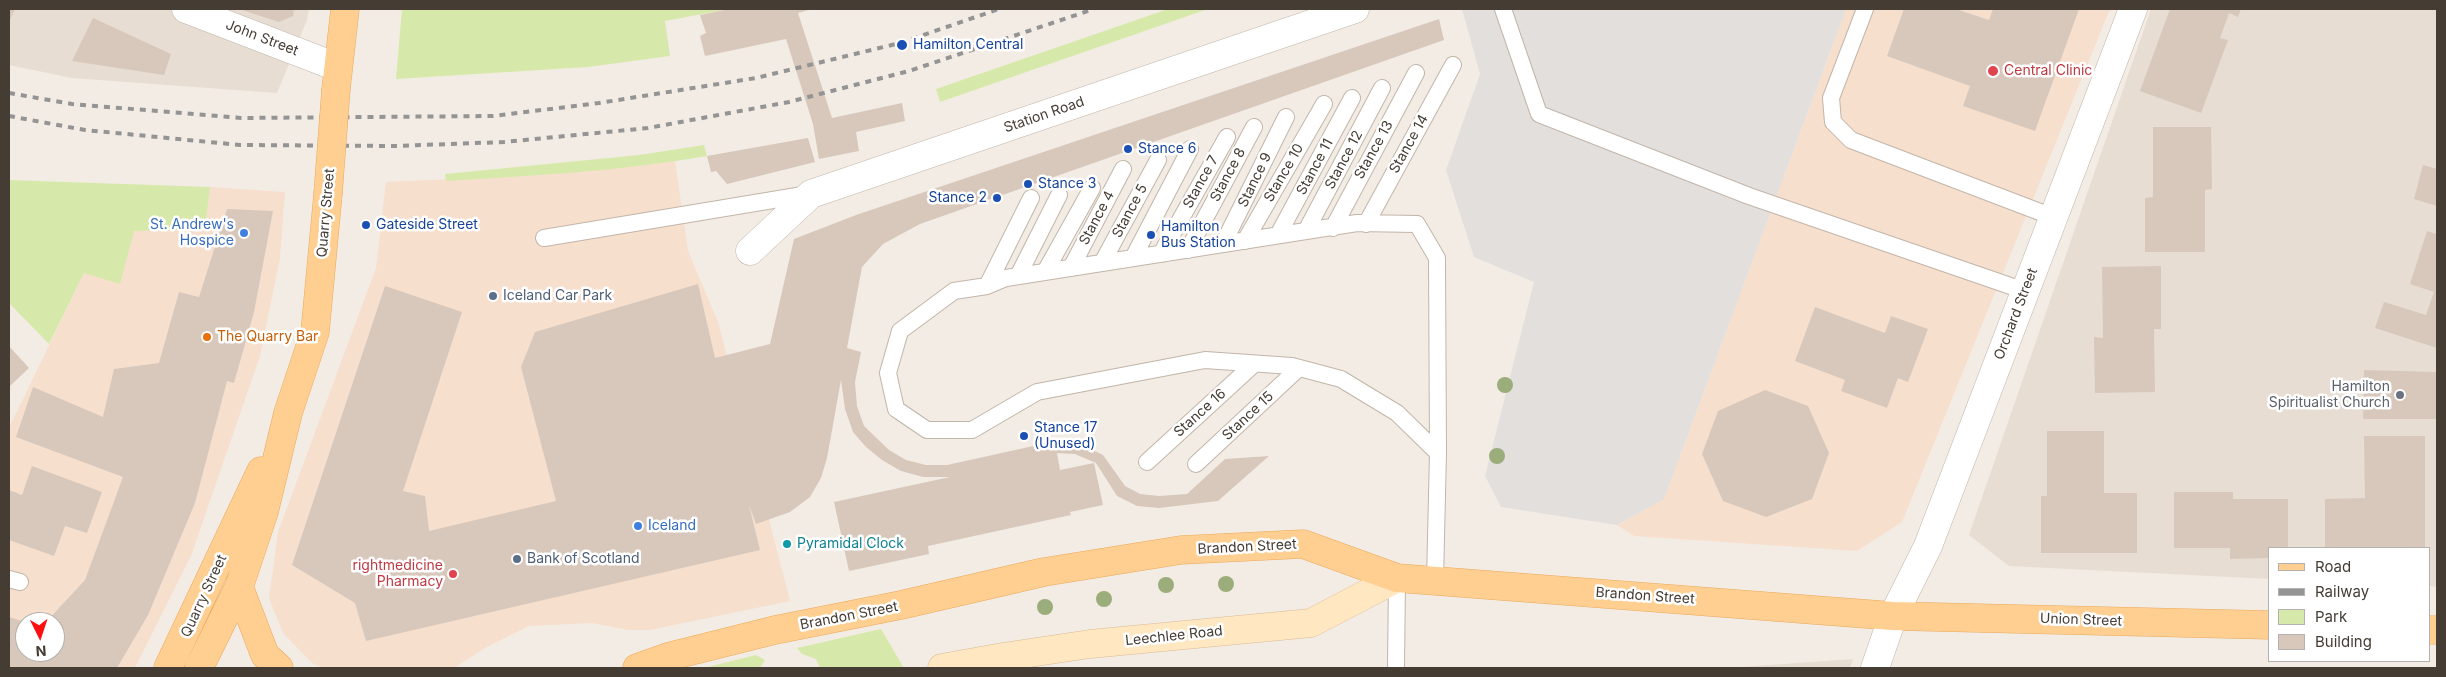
<!DOCTYPE html>
<html>
<head>
<meta charset="utf-8">
<style>
	body { margin:0 }
	#map { position:relative; width:2446px; height:677px; overflow:hidden; background:#f3ece4; font-family:Inter,sans-serif }
	canvas { display:block }
	.frame { position:absolute; inset:0; border:10px solid #453c34; pointer-events:none }
	.legend { position:absolute; left:2268px; top:547px; width:162px; height:115px; box-sizing:border-box; background:#fff; border:1px solid #b5b1ae; margin:0; padding:6px 9px; list-style:none; font-size:15px; color:#453c34 }
	.legend li { display:flex; align-items:center; gap:10px; height:25px }
	.legend b { width:25px; border:1px solid #b5b1ae }
	.north { position:absolute; left:15px; top:612px; width:50px; height:50px; box-sizing:border-box; background:#fff; border:1px solid #b5b1ae; border-radius:50%; rotate:176deg; font-size:14px; font-weight:700; line-height:20px; text-align:center; color:#453c34 }
	.north::after { content:''; display:block; margin:auto; width:18px; height:22px; background:#ff0f10; clip-path:polygon(50% 0,100% 100%,50% 72%,0 100%) }
</style>
</head>
<body>
<div id="map">
<canvas width="2446" height="677"></canvas>
<div class="frame"></div>
<ul class="legend">
<li><b style="height:6px;background:#ffce91"></b>Road</li>
<li><b style="height:6px;background:#949494"></b>Railway</li>
<li><b style="height:14px;background:#d7e9aa"></b>Park</li>
<li><b style="height:14px;background:#d8c8bc"></b>Building</li>
</ul>
<div class="north">N</div>
</div>
<script>
const ctx = document.querySelector('canvas').getContext('2d');
ctx.lineJoin = 'round';
function fill(path, color) { ctx.fillStyle = color; ctx.fill(path, 'evenodd'); }
function strokePath(path, color, width, dash) { ctx.strokeStyle = color; ctx.lineWidth = width; ctx.lineCap = dash ? 'butt' : 'round'; ctx.setLineDash(dash || []); ctx.stroke(path); }
function write(font, color, halo, rows, align = 'center') {
  ctx.font = font + ' Inter,sans-serif'; ctx.lineWidth = 5; ctx.setLineDash([]); ctx.textBaseline = 'middle'; ctx.strokeStyle = halo; ctx.fillStyle = color; for (const [text, x, y, turn = 0] of rows) {
    ctx.save(); ctx.translate(x, y); ctx.rotate((+turn || 0) * Math.PI / 180); ctx.textAlign = isNaN(turn) ? turn : align; if (halo) ctx.strokeText(text, 0, 0); ctx.fillText(text, 0, 0); ctx.restore();
  }
}
const residential = new Path2D(`
	M9,9H309L307,20L277,93L72,78L9,65Z
	M2151,9H2437V587L2430,586V548H2270V579L2009,566L1969,535Z
	M1853,659L1850,668H1727Z`);
const commercial = new Path2D(`
	M1846,9H2110L1902,522L1857,551L1634,536L1617,525L1664,499Z
	M675,161L688,251L718,322L790,601L650,630H628L592,623L529,626L485,648L454,668H323L312,663L283,633L269,598L278,532L376,268L386,182L542,175Z
	M210,187L285,192L280,258L260,356L191,556L135,668H9V428L84,273L134,231L205,229ZM25,622H55V652H25Z`);
const green = new Path2D(`
	M402,9H729L665,21L670,56L588,67L396,79Z
	M1168,9H1208L940,102L936,89Z
	M704,145L707,156C621,171 533,176 446,181L445,174L639,155Z
	M9,180L210,187L205,230L134,231L120,284L84,273L49,344L9,303Z
	M881,629L904,668H820L816,659L802,654L797,648Z
	M756,655L765,660L760,668H704Z`);
const parking = new Path2D(`
	M1462,9H1846L1664,499L1617,525L1501,507L1485,476L1534,282L1474,257L1446,170L1480,74Z`);
const building = new Path2D(`
	M9,9H15L9,22Z
	M239,9H294L293,16L279,22Z
	M729,9H812L798,13L832,118L902,103L905,121L856,132L859,151L819,159L813,124L786,39L705,56L700,36L706,33L700,15Z
	M1904,9H1956L1989,20L1993,9H2079L2035,131L1963,106L1970,86L1887,56Z
	M2170,9H2241L2238,17L2229,13L2220,38L2228,40L2201,113L2140,91Z
	M93,18L171,54L164,75L72,61Z
	M1439,19L1444,40L920,224L883,244L862,267L847,348L861,352L855,382L857,406L864,426L889,450L906,460L926,465H947L1047,443L1066,441L1078,443L1103,455L1125,486L1140,494L1159,496L1187,494L1225,459L1269,456L1218,501L1159,508L1137,506L1117,496L1096,463L1075,454L1057,453L1060,470L1094,463L1103,505L1070,512L1071,515L928,546L929,554L849,571L834,502L950,477H923L901,471L882,460L866,447L853,432L845,409L841,380L827,458L821,478L810,497L790,512L756,524L749,505L760,550L366,641L355,603L292,565L385,286L462,312L403,491L425,496L429,531L556,501L521,367L535,332L698,284L715,358L770,344L794,239L856,215Z
	M2153,127H2211L2212,189L2205,190V252H2145V198L2153,197Z
	M808,138L815,162L727,184L716,171L711,172L707,156Z
	M2423,165L2437,169V206L2414,199Z
	M227,209L273,211L254,312L234,383L227,381L195,503L148,615L117,668H9V617L25,622V652H55V622H46L85,580L123,477L16,437L33,387L103,417L114,369L159,363L179,292L199,297Z
	M2427,231L2437,234V348L2375,328L2384,302L2426,315L2434,292L2410,284Z
	M2161,266V329H2154L2155,392L2095,393L2094,337L2103,338L2102,267Z
	M1815,307L1885,333L1891,316L1928,329L1908,382L1898,378L1887,408L1841,391L1845,380L1795,361Z
	M9,346L29,368L9,387Z
	M2364,370L2437,372V419H2363Z
	M1765,390L1808,406L1829,453L1812,499L1766,517L1723,501L1702,454L1718,411Z
	M2047,431H2104V493H2137V553H2041V496H2047Z
	M2364,436H2425V548H2325V499L2365,498Z
	M32,466L102,492L87,533L65,526L54,556L9,540V490L22,495Z
	M2174,492H2233V499H2288V548H2270V558L2230,559V548H2174Z`);
const lane = new Path2D(`
	M1503,9L1539,114L1749,196L2025,291
	M1865,9L1831,98L1833,122L1851,140L2053,217
	M1366,224L1453,65
	M1333,228L1416,73
	M1306,231L1382,88
	M1278,235L1352,98
	M544,238L809,194
	M1245,241L1324,104
	M1223,244L1286,117
	M1188,250L1254,127
	M1161,254L1227,137
	M1133,258L1190,149
	M1102,263L1158,160
	M1071,268L1123,169
	M1045,272L1092,188
	M1018,276L1059,195
	M987,286L1031,198
	M1147,462L1254,364
	M1196,464L1299,368
	M9,579L20,582
	M1435,580L1438,453L1437,258L1417,224L1357,223L1006,278L987,286L954,291L900,331L888,373L896,409L927,430H972L1037,392L1205,360L1292,366L1341,379L1397,413L1438,453
	M1396,668L1397,578`);
const street = new Path2D(`
	M186,9L337,67
	M750,251L811,194L1355,9
	M1875,668L1893,616L1928,546L2133,9`);
const secondary = new Path2D(`
	M942,668L1003,657L1090,644L1311,623L1397,578`);
const primary = new Path2D(`
	M336,89L345,9
	M239,587L265,655L279,668
	M2430,630H2437
	M168,668L261,471
	M199,668L239,587L264,512L288,413L315,332L328,194
	M637,668L671,656L775,630L901,605L1044,572L1181,550L1303,544L1397,578L1893,616L2270,625`);
const rail = new Path2D(`
	M9,93L72,104L241,118L493,116L599,103L756,78L900,43L999,9
	M9,116L85,130L240,145L395,146L504,142L648,128L789,102L909,71L1094,9`);
const primaryBridge = new Path2D(`
	M328,194L336,89`);
const trees = [
	[1505,385],
	[1497,456],
	[1226,584],
	[1166,585],
	[1104,599],
	[1045,607]
];
const markers = [
	[902,45,6,"#1a4fb4"],
	[1993,71,6,"#e0444e"],
	[1128,149,5,"#1a4fb4"],
	[1028,184,5,"#1a4fb4"],
	[997,198,5,"#1a4fb4"],
	[366,225,5,"#1a4fb4"],
	[244,233,5,"#3f7fe0"],
	[1151,235,5,"#1a4fb4"],
	[493,296,5,"#5c6f8a"],
	[207,337,5,"#e8710a"],
	[2400,395,5,"#6b7280"],
	[1024,436,5,"#1a4fb4"],
	[638,526,5,"#3f7fe0"],
	[787,544,5,"#0f9aa8"],
	[517,559,5,"#5c6f8a"],
	[453,574,5,"#e0444e"]
];
const streetNames = [
	["John Street",262,38,21],
	["Station Road",1044,115,-19],
	["Stance 14",1409,144,-61],
	["Stance 13",1374,150,-61],
	["Stance 12",1344,160,-62],
	["Stance 11",1315,167,-62],
	["Stance 10",1284,173,-60],
	["Stance 8",1228,175,-62],
	["Stance 9",1255,180,-64],
	["Stance 7",1201,182,-61],
	["Stance 5",1130,211,-62],
	["Quarry Street",326,213,-85],
	["Stance 4",1097,218,-62],
	["Orchard Street",2016,314,-69],
	["Stance 16",1200,413,-42],
	["Stance 15",1248,416,-43],
	["Brandon Street",1247,547,-3],
	["Quarry Street",204,596,-65],
	["Brandon Street",1645,596,4],
	["Brandon Street",849,616,-11],
	["Union Street",2081,620,2],
	["Leechlee Road",1174,636,-6]
];
const transitNames = [
	["Hamilton Central",913,45],
	["Stance 6",1138,149],
	["Stance 3",1038,184],
	["Stance 2",987,198,"right"],
	["Gateside Street",376,225],
	["Hamilton",1161,227],
	["Bus Station",1161,243],
	["Stance 17",1034,428],
	["(Unused)",1034,444]
];
const healthNames = [
	["Central Clinic",2004,71],
	["rightmedicine",443,566,"right"],
	["Pharmacy",443,582,"right"]
];
const shopNames = [
	["St. Andrew's",234,225],
	["Hospice",234,241],
	["Iceland",648,526,"left"]
];
const serviceNames = [
	["Iceland Car Park",503,296],
	["Bank of Scotland",527,559]
];
const foodNames = [
	["The Quarry Bar",217,337]
];
const worshipNames = [
	["Hamilton",2390,387],
	["Spiritualist Church",2390,403]
];
const cultureNames = [
	["Pyramidal Clock",797,544]
];
fill(residential, '#e7ddd2');
fill(commercial, '#f6dfcd');
fill(green, '#d7e9aa');
fill(parking, '#e3dfdd');
fill(building, '#d8c8bc');
strokePath(lane, '#c2b5a9', 18);
strokePath(street, '#c2b5a9', 29);
strokePath(secondary, '#d9bb93', 29);
strokePath(primary, '#e9a95c', 29);
strokePath(lane, '#fff', 16);
strokePath(street, '#fff', 28);
strokePath(secondary, '#ffe7c2', 28);
strokePath(primary, '#ffce91', 28);
strokePath(rail, '#949494', 4, [6, 6]);
strokePath(primaryBridge, '#e9a95c', 29, []);
strokePath(primaryBridge, '#ffce91', 28);
ctx.fillStyle = '#9aad7b';
for (const [x, y] of trees) { ctx.beginPath(); ctx.arc(x, y, 8, 0, 2 * Math.PI); ctx.fill(); }
for (const [x, y, r, color] of markers) { const dot = new Path2D(); dot.arc(x, y, r, 0, 2 * Math.PI); ctx.fillStyle = color; ctx.fill(dot); strokePath(dot, '#fff', 2); }
write('14px', '#453c34', '#fff', streetNames);
write('14px', '#164399', '#fff', transitNames, 'left');
write('14px', '#be3a42', '#fff', healthNames, 'left');
write('14px', '#366cbe', '#fff', shopNames, 'right');
write('14px', '#4e5e75', '#fff', serviceNames, 'left');
write('14px', '#c56008', '#fff', foodNames, 'left');
write('14px', '#5b616d', '#fff', worshipNames, 'right');
write('14px', '#0d838f', '#fff', cultureNames, 'left');
</script>
</body>
</html>
